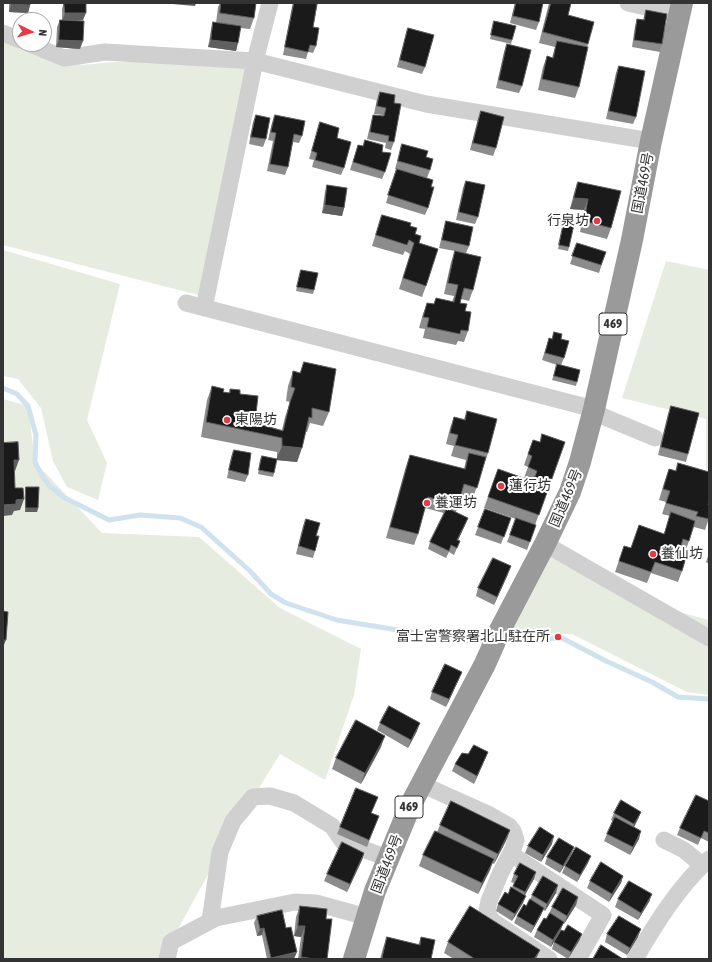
<!DOCTYPE html>
<html>
<head>
<meta charset="utf-8">
<style>
	body { margin:0 }
	#map { position:relative; width:712px; height:962px; overflow:hidden; background:#fff; font-family:"Asap Condensed",sans-serif }
	canvas { display:block }
	.frame { position:absolute; inset:0; border:4px solid #333; pointer-events:none }
	.north { position:absolute; left:12px; top:12px; width:40px; height:40px; box-sizing:border-box; background:#fff; border:1px solid #adadad; border-radius:50%; rotate:95deg; font-size:11px; font-weight:700; line-height:16px; text-align:center; color:#333 }
	.north::after { content:''; display:block; margin:auto; width:14px; height:18px; background:#e63946; clip-path:polygon(50% 0,100% 100%,50% 72%,0 100%) }
</style>
</head>
<body>
<div id="map">
<canvas width="712" height="962"></canvas>
<div class="frame"></div>
<div class="north">N</div>
</div>
<script>
const ctx = document.querySelector('canvas').getContext('2d');
ctx.lineJoin = 'round';
function fill(path, color) { ctx.fillStyle = color; ctx.fill(path, 'evenodd'); }
function strokePath(path, color, width, dash) { ctx.strokeStyle = color; ctx.lineWidth = width; ctx.lineCap = dash ? 'butt' : 'round'; ctx.setLineDash(dash || []); ctx.stroke(path); }
function write(font, color, halo, rows, align = 'center') {
  ctx.font = font + ' "Asap Condensed","Noto Sans JP",sans-serif'; ctx.lineWidth = 4; ctx.setLineDash([]); ctx.textBaseline = 'middle'; ctx.strokeStyle = halo; ctx.fillStyle = color; for (const [text, x, y, turn = 0] of rows) {
    ctx.save(); ctx.translate(x, y); ctx.rotate((+turn || 0) * Math.PI / 180); ctx.textAlign = isNaN(turn) ? turn : align; if (halo) ctx.strokeText(text, 0, 0); ctx.fillText(text, 0, 0); ctx.restore();
  }
}
const green = new Path2D(`
	M3,42L82,65L114,62L255,61L206,297L3,245Z
	M3,250L120,284L87,420L107,463L98,500L67,487L53,461L41,408L18,379L3,376Z
	M666,261L709,270V474L706,468V419L622,398Z
	M3,399L28,406L35,462L102,533L199,537L280,608L361,649L354,695L325,780L280,754C238,821 199,889 162,959H3Z
	M549,554L653,605L709,620V695L687,692L572,634L508,632Z`);
const stream = new Path2D(`
	M3,388L17,394L28,406L36,435L35,462L41,474L49,485L63,497L109,520L140,515L180,518L201,527L250,571L271,594L286,603L337,620L464,641H488
	M502,640L562,638L606,661L652,682L678,697L709,699`);
const minor = new Path2D(`
	M628,3L680,15
	M3,33L20,40
	M30,44L64,58L105,52L255,61L426,104L651,141
	M186,303L594,409L602,416L655,438
	M204,308L255,61L270,3
	M545,544L709,638
	M421,784L490,815L509,826L513,831L516,840L513,849L500,874L489,901L487,911L491,920L549,959
	M664,840L684,850L702,865
	M511,854L603,915L578,959
	M210,921L220,852L233,821L253,797L270,796L294,803L332,826L343,842L388,858
	M167,959L171,942L216,918L295,902L316,903L367,917
	M635,959C656,923 679,886 709,859`);
const highway = new Path2D(`
	M354,959L375,891L410,806L485,664L500,630L545,544L570,492L580,462L594,409L632,240L651,141L682,3`);
const wall = new Path2D(`
	M3,3H30V5L28,13L9,12V4Z
	M64,3H86L83,20L70,21L80,49L56,47L57,27L60,20H62V9Z
	M220,3H256L254,18L250,29L240,28L236,51L208,47L211,30L213,22L216,23L218,7Z
	M293,3H318L317,6L313,27L316,46L313,53L308,52L306,59L283,55L292,7Z
	M515,3H543L539,22L536,30L510,23Z
	M549,3H571L568,15L588,44L587,47L579,87L575,98L538,90L543,67L547,56L552,58L555,47L539,43Z
	M646,10L662,44L660,52L632,47L635,26L637,19L643,20Z
	M494,21L512,40L511,44L490,39Z
	M408,28L425,67L422,74L397,67L406,35Z
	M507,44L522,86L519,93L496,88L504,52Z
	M619,66L636,117L633,124L606,119L616,73Z
	M380,92L394,103V142L391,150L385,148L386,143L367,139L371,122L373,115L383,116V115L374,114L377,99Z
	M481,111L496,148L493,156L470,150L478,119Z
	M256,115L266,139L263,147L249,144L253,122Z
	M275,115L302,136L299,143L293,142L288,167L285,175L267,171L273,141L268,140L272,123Z
	M320,122L337,138L344,168L341,175L312,167L314,160L309,159Z
	M365,140L385,172L382,179L350,170L358,145L363,146Z
	M402,144L426,157L430,170L427,178L416,175L431,187L428,208L425,215L386,203L396,169H395Z
	M466,181L478,217L475,224L456,220L463,188Z
	M578,182L611,228L607,239L580,232L584,210L570,209L574,193Z
	M327,185L344,208L342,216L322,213L325,192Z
	M382,215L410,226L415,234L419,243L426,286L422,297L399,289L410,254L405,251L403,255L372,246Z
	M565,217L569,247L568,251L558,249Z
	M446,221L469,246L466,253L473,290L469,301L461,299L460,303L465,311L468,331L464,342L458,341L456,345L423,338L425,329L419,328L423,314L427,303L434,304L436,298L452,302L454,296L444,294L451,262L455,251L439,248L444,228Z
	M577,243L606,252L599,273L570,264Z
	M301,270L314,290L313,294L296,291Z
	M554,332L561,339L564,358L561,365L577,382L576,386L552,380L557,365L542,360L549,338L552,339Z
	M293,371L329,412L323,426L310,423L307,432H306L297,462L276,460L274,473L273,477L258,474L260,460L262,456L277,459V452L201,437L207,400L212,386L223,392L229,393L230,389L240,394L255,423L282,430L285,417L290,402L286,401L288,386Z
	M671,406L688,454L686,462L658,455L668,414Z
	M467,411L488,453L473,498L461,495L456,512L468,518L465,525L458,540L460,541L454,555L449,552L446,558L428,549L430,542L444,513L425,508L418,534L414,545L386,538L406,466L410,455L464,469L466,460L451,456L454,446L446,444L450,428L454,417L464,419Z
	M533,440L540,442H565L535,525H536L527,550L507,542L516,519L484,508L498,469L524,478L528,467L524,465ZM526,479L533,482L531,487L524,484Z
	M234,450L248,475L245,482L227,478L231,457Z
	M678,463L708,505L709,518L705,530L694,527L685,552L679,550V552L682,571L678,582L651,573L647,583L615,572L624,546L631,548L664,534L670,516L662,514L666,502L659,500L665,480L669,469L675,471Z
	M26,487L38,508L37,512H25V491Z
	M485,509L511,518L501,544L475,535Z
	M306,519L316,536L315,551L313,558L296,554L303,526Z
	M709,553V564L706,562Z
	M508,574L494,605L476,596L478,588Z
	M462,672L446,707L430,699L432,692Z
	M380,723L417,731L408,748L377,730Z
	M381,747L361,784L332,769L336,758Z
	M485,759L474,784L452,771L455,764Z
	M709,801V842L701,838L698,845L677,835L680,828Z
	M375,805L371,813L379,816L367,847L337,834L340,827Z
	M641,812L638,819L634,827L639,839L630,855L604,841L607,834L613,821L611,820L614,813Z
	M440,825L510,830L506,841L494,864L492,863L490,870L478,894L419,866L423,855L437,832Z
	M552,844L541,862L525,853L528,846Z
	M574,847L571,854L560,873L545,864L547,857Z
	M364,853L362,860L347,892L324,881L327,874Z
	M588,863L577,882L562,873L565,866Z
	M514,874L534,879L525,895L523,903L512,921L496,911L498,904L508,894L512,888L514,883L511,882Z
	M623,876L621,883L609,902L587,888L590,881Z
	M556,893L545,911L543,910L541,915L531,933L514,923L517,916L526,906L530,900L532,895Z
	M652,894L649,902L638,920L615,907L618,899Z
	M578,897L576,905L564,924L563,923L561,929L551,947L534,937L537,930L546,919L549,914L552,907Z
	M300,906L326,919L327,959H298L301,937L294,936L296,917Z
	M257,916L294,959H267L262,935L257,936L254,923Z
	M564,931L582,934L579,941L568,959L552,949L554,942Z
	M607,934L638,937L627,955L605,942Z
	M387,937L418,945L421,937L431,959H380L383,948Z
	M448,942L536,959H454L444,953Z`);
const shadedWall = new Path2D(`
	M173,3H196L195,6L172,4Z
	M11,4L30,5L28,13L9,12Z
	M65,13H86L83,20L62,21Z
	M59,40L83,41L80,49L56,47Z
	M211,40L238,43L236,51L208,47Z
	M574,198L588,199L584,210L570,209Z
	M325,205L344,208L342,216L322,213Z
	M282,446L302,448L297,462L276,460Z
	M14,460H19L15,471H10Z
	M24,499L20,510L14,511L12,515L3,516V505L16,500Z
	M26,508H38L37,512H25Z
	M468,518L465,525L455,547L457,540Z
	M511,566L508,574L494,605L497,597Z
	M3,640H6L3,647Z
	M462,672L459,679L446,707L449,699Z
	M420,723L417,731L408,748L411,740Z
	M385,736L381,747L361,784L365,773Z
	M488,752L485,759L474,784L477,776Z
	M641,812L638,819L632,831L634,824Z
	M510,830L506,841L494,864L498,854Z
	M641,831L639,839L630,855L633,847Z
	M554,836L552,844L541,862L543,855Z
	M574,847L571,854L560,873L563,866Z
	M364,853L362,860L347,892L350,884Z
	M591,856L588,863L577,882L580,875Z
	M494,859L490,870L478,894L482,883Z
	M536,872L534,879L522,900L525,892Z
	M623,876L621,883L609,902L612,894Z
	M558,885L556,893L545,911L547,904Z
	M652,894L649,902L638,920L641,913Z
	M526,896L523,903L512,921L515,914Z
	M578,897L576,905L564,924L567,916Z
	M544,908L541,915L531,933L534,926Z
	M564,922L561,929L551,947L553,940Z
	M298,926H305L301,937L294,936Z
	M264,928L262,935L257,936L260,929Z
	M641,929L638,937L627,955L630,948Z
	M582,934L579,941L568,959L571,952Z
	M540,950L536,959H534Z
	M297,952L294,959H271V958Z
	M301,957L315,959H300Z`);
const building = new Path2D(`
	M11,3H30V5L11,4Z
	M64,3H86V13H65Z
	M221,3H256L254,18L220,13Z
	M294,3H312L317,4L313,27L319,28L316,46L310,45L308,52L285,47Z
	M516,3H543L539,22L513,16Z
	M551,3H571L568,15L594,22L588,44L543,32Z
	M646,10L667,14L662,44L634,40L637,19L644,20Z
	M60,20L84,21L83,41L59,40Z
	M494,21L516,26L512,40L491,35Z
	M213,22L241,26L238,43L211,40Z
	M408,28L434,35L425,67L400,60Z
	M557,41L588,47L579,87L542,79L547,56L553,58Z
	M507,44L531,50L522,86L499,80Z
	M619,66L645,71L636,117L609,111Z
	M380,92L395,95L394,103L401,104L394,142L388,141L389,136L370,132L373,115L384,116L386,108L377,106Z
	M481,111L504,117L496,148L473,143Z
	M256,115L270,118L266,139L251,137Z
	M275,115L305,121L302,136L294,134L288,167L270,164L276,133L271,132Z
	M320,122L339,128L337,138L351,142L344,168L315,160L317,153L312,151Z
	M365,140L383,145L382,152L391,153L385,172L353,162L358,145L363,146Z
	M402,144L428,151L426,157L433,159L430,170L398,161Z
	M397,169L433,180L431,187H434L428,208L388,195Z
	M466,181L485,185L478,217L459,212Z
	M578,182L621,191L611,228L584,221L588,199L574,198Z
	M327,185L347,188L344,208L325,205Z
	M382,215L411,223L410,226L417,228L415,234L421,236L419,243L438,249L426,286L403,278L414,243L409,240L407,245L376,235Z
	M565,217L575,220L569,247L559,245Z
	M446,221L473,227L469,246L442,240Z
	M577,243L606,252L601,265L572,256Z
	M455,251L481,257L473,290L464,288L460,303L467,304L465,311L471,312L468,331L461,330L460,334L427,327L429,318L423,317L427,303L434,304L436,298L454,302L458,285L448,283Z
	M301,270L318,273L314,290L297,287Z
	M554,332L562,334L561,339L569,341L564,358L545,353L549,338L552,339Z
	M304,362L336,369L329,412L312,408V418L309,417L302,448L282,446V438L206,422L212,386L224,389L223,392L230,393V389L240,390V394L258,396L255,423L283,431L290,402L295,388L291,387L293,371L300,373Z
	M557,364L580,370L577,382L554,376Z
	M671,406L699,413L688,454L661,447Z
	M467,411L497,419L488,453L455,445L458,435L450,433L454,417L465,420Z
	M542,434L565,442L539,515L488,497L498,469L526,479L524,484L531,487L537,471L528,467L532,456L528,454L533,440L540,442Z
	M18,442L19,460H14L15,488H23L24,499L16,500V504L3,505V443Z
	M234,450L251,453L248,475L229,470Z
	M469,453L486,457L477,488L464,484L458,505L428,497L418,534L390,527L410,455L465,469Z
	M262,456L277,459L274,473L259,470Z
	M678,463L709,472V500L708,505H709V519L696,516L698,512L666,503L670,491L663,489L669,469L676,471Z
	M26,487H39L38,508H26Z
	M447,508L468,518L457,540L460,541L457,548L451,545L449,551L430,542Z
	M485,509L511,518L504,537L478,527Z
	M671,512L695,521L689,541L683,539L679,552L687,554L682,571L655,562L651,572L619,561L624,546L631,548L639,525L664,534Z
	M516,518L536,525L530,542L510,535Z
	M306,519L320,523L316,536H319L315,551L299,546Z
	M493,558L511,566L497,597L478,588Z
	M3,611L8,612L6,640H3Z
	M445,664L462,672L449,699L432,692Z
	M389,706L420,723L411,740L380,723Z
	M356,720L385,736L365,773L336,758Z
	M474,745L488,752L477,776L455,764L462,753L468,754Z
	M356,788L378,797L371,813L379,816L369,840L340,827Z
	M696,795L709,801V833L704,831L701,838L680,828Z
	M621,800L641,812L634,824L614,813Z
	M451,801L510,830L498,854L440,825Z
	M615,817L641,831L633,847L607,834Z
	M540,827L554,836L543,855L528,846Z
	M435,831L494,859L482,883L423,855Z
	M559,838L574,847L563,866L547,857Z
	M342,842L364,853L350,884L327,874Z
	M576,847L591,856L580,875L565,866Z
	M601,862L623,876L612,894L590,881Z
	M520,863L536,872L525,892L513,886L518,876L514,874Z
	M543,876L558,885L547,904L532,895Z
	M629,881L652,894L641,913L618,899Z
	M511,887L526,896L515,914L498,904L505,892L508,894Z
	M563,888L578,897L567,916L552,907Z
	M530,899L544,908L534,926L517,916L524,904L526,906Z
	M300,906L327,909L326,919H332L327,959H315L301,957L305,926H298Z
	M470,906L540,950L534,959H475L448,942Z
	M282,910L286,928L291,927L297,952L271,958L264,928L260,929L257,916Z
	M550,913L564,922L553,940L537,930L544,918L546,919Z
	M619,916L641,929L630,948L607,934Z
	M568,925L582,934L571,952L554,942L561,930L564,931Z
	M387,937L420,945L421,937L435,940L431,959H382Z
	M601,945L623,959H593Z`);
const markers = [
	[597,221,4,"#e63946"],
	[227,420,4,"#e63946"],
	[501,486,4,"#e63946"],
	[427,503,4,"#e63946"],
	[653,554,4,"#e63946"],
	[558,637,4,"#e63946"]
];
const shields = [
	[613,324,28],
	[409,807,28]
];
const shieldNames = [
	["469",613,324],
	["469",409,807]
];
const streetNames = [
	["国道469号",643,183,-79],
	["国道469号",566,498,-67],
	["国道469号",387,864,-69]
];
const poiNames = [
	["行泉坊",589,221,"right"],
	["東陽坊",235,420],
	["蓮行坊",509,486],
	["養運坊",435,503],
	["養仙坊",661,554],
	["富士宮警察署北山駐在所",550,637,"right"]
];
fill(green, '#e6ecdf');
strokePath(stream, '#cfe2ee', 5);
strokePath(minor, '#d0d0d0', 17);
strokePath(highway, '#9a9a9a', 22);
fill(wall, '#8c8c8c');
fill(shadedWall, '#5f5f5f');
fill(building, '#1a1a1a');
strokePath(building, '#5f5f5f', 1);
for (const [x, y, r, color] of markers) { const dot = new Path2D(); dot.arc(x, y, r, 0, 2 * Math.PI); ctx.fillStyle = color; ctx.fill(dot); strokePath(dot, '#fff', 1.5); }
for (const [x, y, w] of shields) { const box = new Path2D(); box.roundRect(x - w / 2, y - 11, w, 22, 3); ctx.fillStyle = '#fff'; ctx.fill(box); strokePath(box, '#333', 1); }
write('bold 13px', '#333', null, shieldNames);
write('14px', '#333', '#fff', streetNames);
write('14px', '#333', '#fff', poiNames, 'left');
</script>
</body>
</html>
